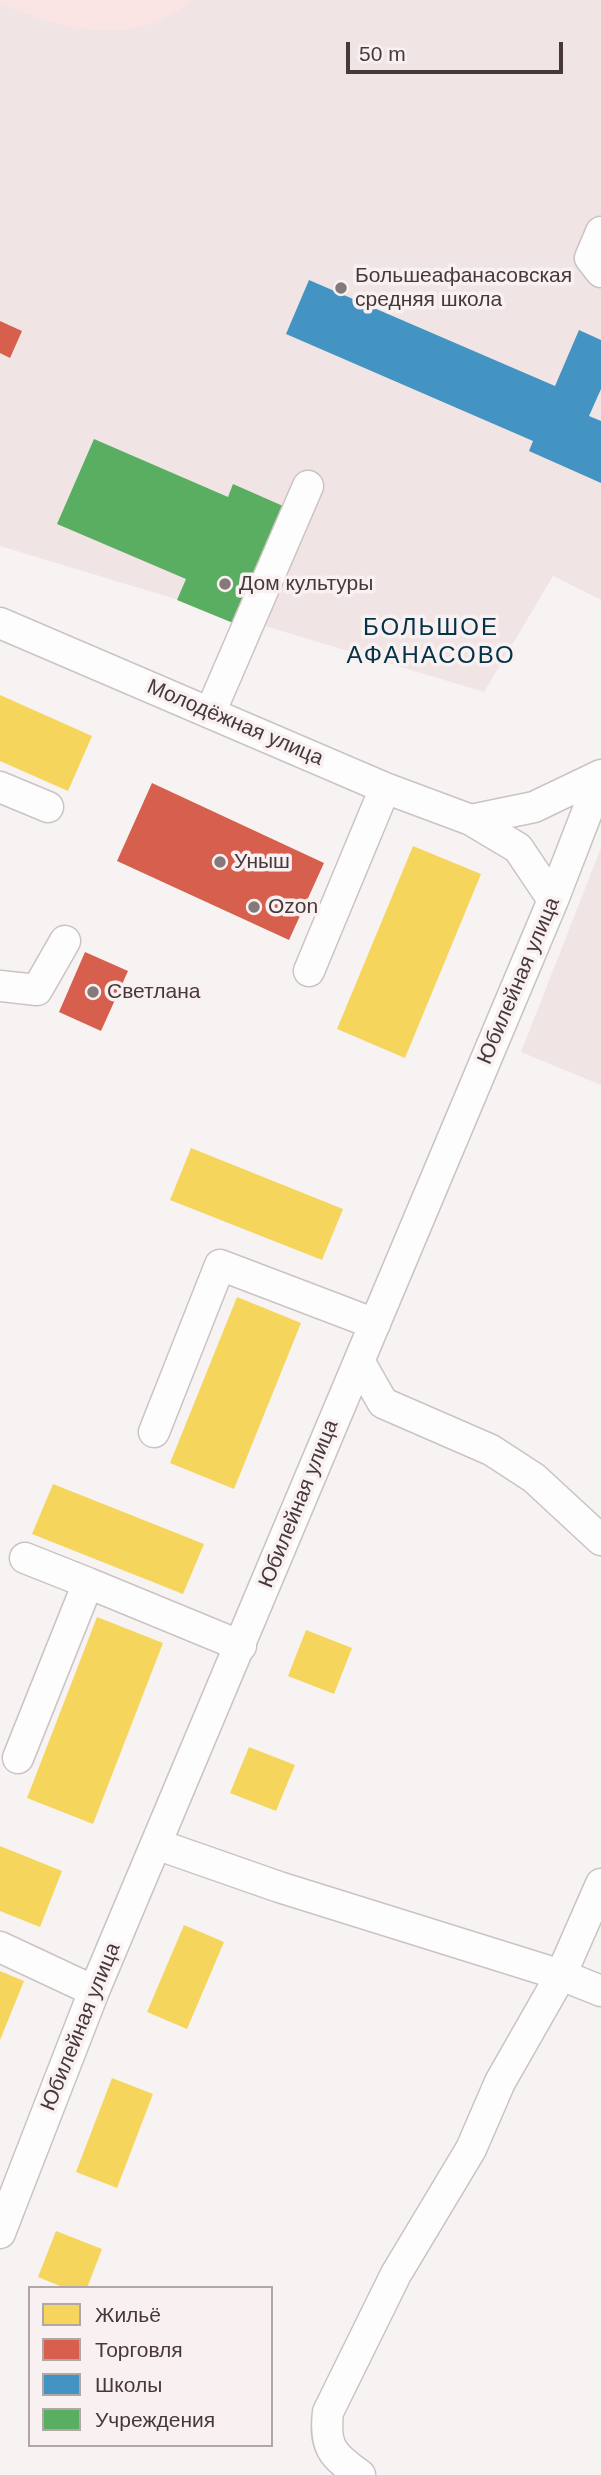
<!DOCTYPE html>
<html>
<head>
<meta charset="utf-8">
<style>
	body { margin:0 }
	#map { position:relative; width:601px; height:2475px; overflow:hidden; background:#f7f3f3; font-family:Arial,sans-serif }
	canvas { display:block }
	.legend { position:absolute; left:28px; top:2286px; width:245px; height:161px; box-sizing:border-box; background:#f9f1f1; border:2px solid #b2a7a7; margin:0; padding:9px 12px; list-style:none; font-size:21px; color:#483839 }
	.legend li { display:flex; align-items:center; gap:14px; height:35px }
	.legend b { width:35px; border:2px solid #b2a7a7 }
	.scale { position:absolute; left:346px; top:42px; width:217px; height:32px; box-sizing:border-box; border:4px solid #483839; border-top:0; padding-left:9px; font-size:21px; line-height:24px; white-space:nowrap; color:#483839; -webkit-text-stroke:5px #f9f1f1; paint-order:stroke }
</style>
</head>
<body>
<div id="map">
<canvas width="601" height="2475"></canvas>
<ul class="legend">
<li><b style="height:19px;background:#f6d55c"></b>Жильё</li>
<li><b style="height:19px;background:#d6604d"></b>Торговля</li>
<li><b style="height:19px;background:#4393c3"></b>Школы</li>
<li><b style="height:19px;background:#5aae61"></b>Учреждения</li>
</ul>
<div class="scale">50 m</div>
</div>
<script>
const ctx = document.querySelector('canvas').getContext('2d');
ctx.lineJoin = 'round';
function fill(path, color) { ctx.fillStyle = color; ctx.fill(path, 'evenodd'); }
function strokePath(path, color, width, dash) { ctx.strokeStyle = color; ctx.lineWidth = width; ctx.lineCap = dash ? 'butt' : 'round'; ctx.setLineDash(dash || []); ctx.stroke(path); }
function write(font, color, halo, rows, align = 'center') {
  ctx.font = font + ' Arial,sans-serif'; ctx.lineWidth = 7; ctx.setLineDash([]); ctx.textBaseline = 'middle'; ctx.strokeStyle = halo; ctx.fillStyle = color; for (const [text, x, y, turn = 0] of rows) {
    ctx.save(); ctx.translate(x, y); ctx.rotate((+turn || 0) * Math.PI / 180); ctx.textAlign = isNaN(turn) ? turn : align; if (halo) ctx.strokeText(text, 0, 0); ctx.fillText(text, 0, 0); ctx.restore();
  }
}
const built = new Path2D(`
	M0,0H601V600L553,576L484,692L0,546Z
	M601,848V1085L521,1052Z`);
const green = new Path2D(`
	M0,0H192C133,49 63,30 0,3Z`);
const homes = new Path2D(`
	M0,695L92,736L68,791L0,761Z
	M413,846L481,874L405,1058L337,1029Z
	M191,1148L343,1209L322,1260L170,1200Z
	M237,1297L301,1323L234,1489L170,1463Z
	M53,1484L204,1544L183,1594L32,1534Z
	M97,1617L163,1643L93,1824L27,1798Z
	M306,1630L352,1648L334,1694L288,1676Z
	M249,1747L295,1765L276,1811L230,1793Z
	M0,1846L62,1871L40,1927L0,1911Z
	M184,1925L224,1942L187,2029L147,2012Z
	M0,1971L24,1981L0,2040Z
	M112,2078L153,2094L117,2188L76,2172Z
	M56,2231L102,2249L87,2288H65L38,2277Z`);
const shops = new Path2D(`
	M0,321L22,331L10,358L0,353Z
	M152,783L324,863L289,940L117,861Z
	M85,952L128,971L101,1031L59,1012Z`);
const schools = new Path2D(`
	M309,280L555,386L579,330L601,340V389L589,416L601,421V483L529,451L533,441L286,334Z`);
const public = new Path2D(`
	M94,439L228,497L233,484L283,506L233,623L177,600L186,579L57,524Z`);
const minor = new Path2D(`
	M601,232L590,258L601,272
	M0,623L385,788L471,820L534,807L601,775
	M210,713L308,486
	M0,787L48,807
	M471,820L518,848L553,900
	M309,971L385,788
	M0,986L37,990L65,941
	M359,1361L383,1403L491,1450L534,1478L601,1540
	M154,1432L220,1265L375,1324
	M25,1558L88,1583
	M18,1758L88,1583L241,1646
	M156,1844L279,1887L561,1975L601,1991
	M0,1947L94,1991
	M0,2233L94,1991L553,900L601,776
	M360,2475C332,2455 324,2447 328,2412L396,2274L471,2149L500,2082L561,1975L601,1884`);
const markers = [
	[341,288,7,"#85797a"],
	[225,584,7,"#85797a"],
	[220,862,7,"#85797a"],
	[254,907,7,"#85797a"],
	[93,992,7,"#85797a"]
];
const poiNames = [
	["Большеафанасовская",355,276],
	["средняя школа",355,300],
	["Дом культуры",239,584],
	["Уныш",234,862],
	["Ozon",268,907],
	["Светлана",107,992]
];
const streetNames = [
	["Молодёжная улица",235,723,23],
	["Юбилейная улица",519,981,-67],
	["Юбилейная улица",299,1504,-68],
	["Юбилейная улица",81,2027,-68]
];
const quarterNames = [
	["БОЛЬШОЕ",431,628],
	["АФАНАСОВО",431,656]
];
fill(built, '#f1e4e4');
fill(green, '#fae4e4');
fill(homes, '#f6d55c');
fill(shops, '#d6604d');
fill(schools, '#4393c3');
fill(public, '#5aae61');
strokePath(minor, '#cbc3c3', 33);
strokePath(minor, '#fefdfd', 30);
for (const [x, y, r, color] of markers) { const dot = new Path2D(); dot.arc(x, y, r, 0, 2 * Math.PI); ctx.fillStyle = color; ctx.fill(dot); strokePath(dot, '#f9f1f1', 2.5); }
write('21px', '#483839', '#f9f1f1', poiNames, 'left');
write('21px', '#483839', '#f9f1f1', streetNames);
ctx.letterSpacing = '2px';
write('24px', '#043247', '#f9f1f1', quarterNames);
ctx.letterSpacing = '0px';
</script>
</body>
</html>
